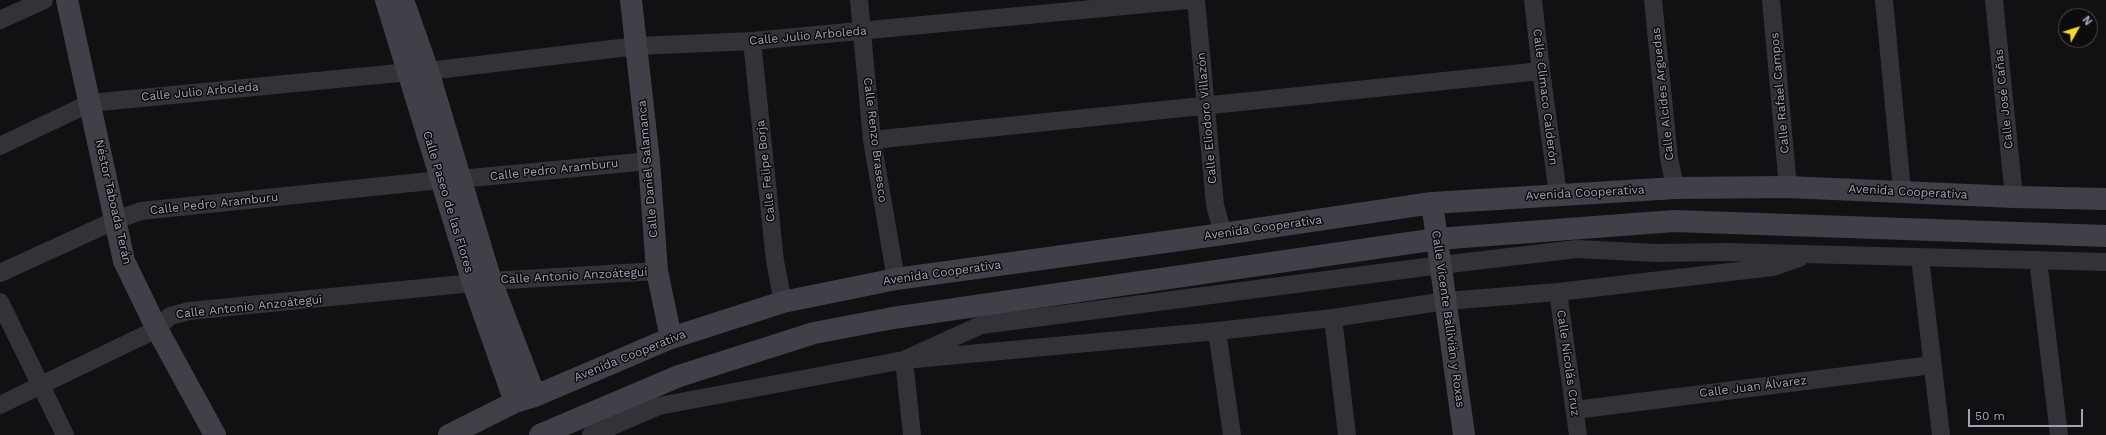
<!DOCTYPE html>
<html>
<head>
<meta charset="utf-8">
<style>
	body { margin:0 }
	#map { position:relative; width:2106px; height:435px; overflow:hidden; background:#111113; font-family:"Work Sans",sans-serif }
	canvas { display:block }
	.north { position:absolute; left:2058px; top:8px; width:40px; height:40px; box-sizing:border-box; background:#0c0c0e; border:1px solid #484950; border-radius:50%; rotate:51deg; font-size:11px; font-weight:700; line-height:16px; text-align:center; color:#a1a4b4 }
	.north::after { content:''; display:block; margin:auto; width:14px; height:18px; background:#fdd91f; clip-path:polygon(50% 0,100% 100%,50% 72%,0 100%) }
	.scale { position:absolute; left:1968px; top:409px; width:115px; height:18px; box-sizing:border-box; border:2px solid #a1a4b4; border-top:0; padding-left:5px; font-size:12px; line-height:14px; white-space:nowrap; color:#a1a4b4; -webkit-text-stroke:3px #0c0c0e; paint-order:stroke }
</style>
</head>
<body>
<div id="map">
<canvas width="2106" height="435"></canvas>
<div class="north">N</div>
<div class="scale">50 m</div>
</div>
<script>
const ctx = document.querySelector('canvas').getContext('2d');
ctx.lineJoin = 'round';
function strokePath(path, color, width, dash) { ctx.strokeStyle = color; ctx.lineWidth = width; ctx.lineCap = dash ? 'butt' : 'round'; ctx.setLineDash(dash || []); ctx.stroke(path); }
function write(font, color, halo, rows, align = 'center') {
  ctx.font = font + ' "Work Sans",sans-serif'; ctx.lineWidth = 3; ctx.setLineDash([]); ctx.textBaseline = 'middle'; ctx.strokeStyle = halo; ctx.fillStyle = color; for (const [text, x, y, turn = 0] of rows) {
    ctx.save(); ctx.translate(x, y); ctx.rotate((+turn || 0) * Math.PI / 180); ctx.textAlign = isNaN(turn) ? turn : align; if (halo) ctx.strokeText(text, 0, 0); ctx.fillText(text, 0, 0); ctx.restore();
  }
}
const street = new Path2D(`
	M859,0L872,140L896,279
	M1196,0L1215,205L1223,234
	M1533,0L1541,71L1558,194
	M1653,0L1669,158L1675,188
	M1771,0L1788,187
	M1884,0L1902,191
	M1994,0L2014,197
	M0,20L44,0
	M752,41L775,261L783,302
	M428,71L637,46L752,41L1188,0
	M872,140L1541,71
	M0,146L90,103L409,72
	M460,179L649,161
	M1920,258L1941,435
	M2038,260L2059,435
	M0,273L116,220L141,211L440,180
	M491,281L657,271
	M1558,292L1578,435
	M0,302L65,435
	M1333,318L1347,435
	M1217,331L1232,435
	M0,405L157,329L170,316L189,311L473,283
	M1575,410L1932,365
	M591,435L659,406L904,360L1217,331L1333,318L1446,301L1558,292L1773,267L1799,258
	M912,435L904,360L981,325L1441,265L1577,249L1656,253L1727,252L2106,262`);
const secondary = new Path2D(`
	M67,0L124,261L157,329L215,435
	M386,0L473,283L515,402
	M403,0L428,71L491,281L535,396
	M631,0L649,161L657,271L671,338
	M1432,203L1464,435
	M449,435L515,402L535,396L671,338L783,302L896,279L1223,234L1432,203L1675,188L1788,187L2014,197L2106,199
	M540,435L679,376L814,333L893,318L1437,239L1674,221L2106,236`);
const streetNames = [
	["Calle Julio Arboleda",808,36,-5],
	["Calle Julio Arboleda",200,92,-5],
	["Calle Rafael Campos",1780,93,-95],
	["Calle Alcides Arguedas",1663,94,-96],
	["Calle Climaco Calderón",1545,97,83],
	["Calle José Cañas",2004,99,-96],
	["Calle Eliodoro Villazón",1207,118,-95],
	["Calle Renzo Brasesco",875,140,83],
	["Calle Daniel Salamanca",648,169,-95],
	["Calle Pedro Aramburu",554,170,-6],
	["Calle Felipe Borja",766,171,-96],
	["Avenida Cooperativa",1908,192,3],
	["Avenida Cooperativa",1585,193,-3],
	["Néstor Taboada Terán",113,202,77],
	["Calle Paseo de las Flores",448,202,73],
	["Calle Pedro Aramburu",214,204,-6],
	["Avenida Cooperativa",1263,228,-8],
	["Avenida Cooperativa",942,273,-8],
	["Calle Antonio Anzoátegui",574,276,-3],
	["Calle Antonio Anzoátegui",249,307,-6],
	["Calle Vicente Ballivián y Roxas",1448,319,82],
	["Avenida Cooperativa",630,356,-22],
	["Calle Nicolás Cruz",1568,363,82],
	["Calle Juan Álvarez",1753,387,-7]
];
strokePath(street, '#323238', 18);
strokePath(secondary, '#404048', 22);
write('12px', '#a1a4b4', '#0c0c0e', streetNames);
</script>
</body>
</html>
